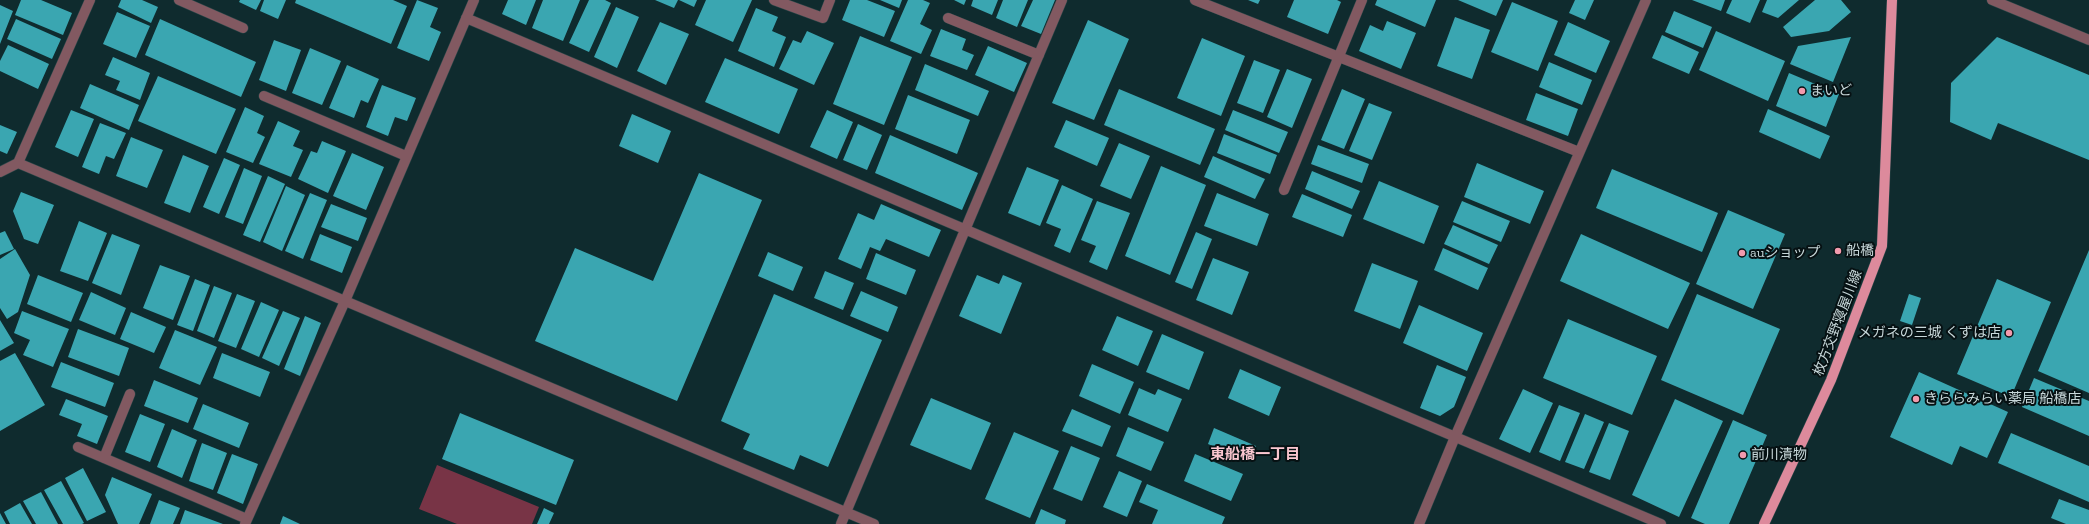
<!DOCTYPE html>
<html>
<head>
<meta charset="utf-8">
<style>
	body { margin:0 }
	canvas { display:block; background:#0f2b2e }
</style>
</head>
<body>
<canvas width="2089" height="524"></canvas>
<script>
const ctx = document.querySelector('canvas').getContext('2d');
ctx.lineJoin = 'round';
function fill(path, color) { ctx.fillStyle = color; ctx.fill(path, 'evenodd'); }
function strokePath(path, color, width, dash) { ctx.strokeStyle = color; ctx.lineWidth = width; ctx.lineCap = dash ? 'butt' : 'round'; ctx.setLineDash(dash || []); ctx.stroke(path); }
function write(font, color, halo, rows, align = 'center') {
  ctx.font = font + ' "Zilla Slab","Noto Sans JP",serif'; ctx.lineWidth = 4; ctx.setLineDash([]); ctx.textBaseline = 'middle'; ctx.strokeStyle = halo; ctx.fillStyle = color; for (const [text, x, y, turn = 0] of rows) {
    ctx.save(); ctx.translate(x, y); ctx.rotate((+turn || 0) * Math.PI / 180); ctx.textAlign = isNaN(turn) ? turn : align; if (halo) ctx.strokeText(text, 0, 0); ctx.fillText(text, 0, 0); ctx.restore();
  }
}
const green = new Path2D(`
	M437,465L539,507L532,524H457L419,509Z`);
const building = new Path2D(`
	M21,0H41L72,13L63,35L15,15Z
	M121,0H142L158,7L151,23L118,7Z
	M240,0H261L256,10L239,2Z
	M264,0H286L278,19L260,11Z
	M296,0H393L407,6L391,44L295,3Z
	M417,0L438,8L430,27L441,32L429,61L397,48Z
	M508,0H536L526,25L502,14Z
	M543,0H580L563,41L532,28Z
	M589,0H605L611,3L589,52L569,43Z
	M655,0H678L674,8Z
	M679,0H697L694,7Z
	M706,0H752L733,42L695,25Z
	M850,0H867L895,11L884,37L842,20Z
	M880,0H902L899,8Z
	M908,0H923L930,3L920,24L932,30L921,54L890,41Z
	M954,0H966L964,5Z
	M973,0H998L992,15L971,6Z
	M1003,0H1028L1017,27L996,18Z
	M1033,0H1055L1041,34L1021,26Z
	M1248,0H1260L1258,4Z
	M1294,0H1337L1341,2L1328,34L1287,17Z
	M1377,0H1436L1425,27L1375,5Z
	M1458,0H1503L1496,16Z
	M1575,0H1594L1585,20L1569,13Z
	M1692,0H1725L1721,11Z
	M1732,0H1760L1750,23L1726,13Z
	M1767,0H1799L1778,18L1762,12Z
	M1815,0H1841L1851,12L1829,31L1791,37L1783,27Z
	M1512,2L1558,21L1538,71L1491,52Z
	M0,5L13,11L0,44Z
	M616,7L639,17L617,68L594,57Z
	M756,8L778,17L772,31L786,37L774,67L738,51Z
	M1674,11L1712,27L1703,48L1665,32Z
	M117,12L150,26L136,58L103,44Z
	M1455,17L1490,30L1472,79L1437,66Z
	M16,19L61,39L52,59L7,39Z
	M160,19L256,62L241,97L145,55Z
	M1088,20L1129,39L1094,120L1052,103Z
	M1387,21L1416,33L1401,69L1359,51L1370,25L1383,31Z
	M660,22L689,34L666,85L637,71Z
	M1568,22L1610,41L1596,73L1554,55Z
	M941,29L966,39L962,50L974,55L967,70L930,56Z
	M807,31L834,43L814,85L779,69L793,40L801,43Z
	M1716,31L1785,61L1768,101L1699,70Z
	M1662,35L1699,52L1689,74L1652,58Z
	M860,36L912,57L884,125L833,104Z
	M1851,37L1833,82L1790,64L1798,46Z
	M1997,37L2089,75V160L1998,123L1991,140L1950,122L1951,83Z
	M1202,38L1245,56L1221,116L1177,98Z
	M274,40L301,50L286,91L259,80Z
	M8,45L49,64L38,89L0,71V61Z
	M988,46L1027,63L1014,92L975,75Z
	M310,48L341,61L322,105L292,93Z
	M113,57L150,73L140,100L116,90L120,81L105,75Z
	M725,58L798,89L779,134L705,102Z
	M1254,60L1280,70L1263,113L1237,103Z
	M1549,62L1592,80L1582,105L1539,87Z
	M925,64L989,91L978,116L915,90Z
	M347,65L379,79L368,103L361,100L354,118L329,108Z
	M1287,69L1312,79L1292,128L1267,117Z
	M1789,73L1839,94L1826,127L1776,106Z
	M158,76L236,109L216,154L138,121Z
	M90,84L139,105L129,130L80,108Z
	M382,85L416,98L407,121L395,117L388,136L366,127Z
	M1119,89L1215,129L1200,165L1104,125Z
	M1342,89L1365,99L1344,149L1321,140Z
	M1536,93L1578,109L1568,136L1526,120Z
	M908,95L970,120L957,154L895,129Z
	M1369,103L1392,112L1372,160L1349,151Z
	M245,107L264,116L257,133L265,137L253,163L226,152Z
	M1768,109L1830,136L1820,159L1759,132Z
	M71,110L94,119L78,157L55,147Z
	M827,110L853,122L837,159L810,147Z
	M1233,110L1288,132L1279,153L1225,130Z
	M632,114L671,131L658,163L619,146Z
	M1066,120L1109,138L1097,166L1054,147Z
	M278,121L300,131L293,146L303,150L291,177L259,164Z
	M100,123L126,133L114,159L106,156L99,174L82,167Z
	M858,124L882,135L867,170L843,160Z
	M0,125L17,132L7,154L0,151Z
	M1224,134L1277,155L1270,174L1217,153Z
	M890,135L978,173L962,210L875,173Z
	M131,137L163,150L147,188L116,176Z
	M322,141L346,151L328,193L298,179L311,151L317,153Z
	M1119,143L1150,156L1131,199L1100,186Z
	M1318,145L1369,164L1362,183L1311,164Z
	M352,153L384,167L366,210L333,196Z
	M183,155L209,166L190,213L164,203Z
	M1213,156L1265,179L1255,199L1204,177Z
	M224,158L240,165L219,214L203,207Z
	M1477,163L1544,191L1530,224L1464,197Z
	M1161,166L1206,185L1170,275L1125,256Z
	M1027,167L1059,180L1040,226L1008,213Z
	M244,168L262,176L243,224L225,217Z
	M1612,169L1718,213L1702,252L1596,208Z
	M1312,171L1360,191L1352,209L1305,189Z
	M699,173L762,200L677,401L535,341L575,248L653,281Z
	M268,176L285,184L260,242L243,235Z
	M1379,181L1439,206L1424,244L1363,219Z
	M1062,185L1093,199L1070,253L1054,246L1061,229L1046,223Z
	M286,186L305,195L282,251L263,242Z
	M21,192L54,205L38,244L24,239L13,211Z
	M310,193L327,200L303,259L285,251Z
	M1217,193L1269,214L1257,246L1204,226Z
	M1302,194L1352,215L1343,237L1292,217Z
	M1097,201L1130,213L1107,270L1089,262L1096,246L1081,240Z
	M1462,201L1510,221L1501,242L1453,222Z
	M331,204L367,218L358,241L321,227Z
	M881,204L941,230L929,257L886,239L880,251L870,247L861,269L838,259L858,213L874,220Z
	M1728,210L1785,234L1753,309L1696,284Z
	M79,221L107,233L88,281L60,271Z
	M1453,225L1498,245L1489,264L1444,244Z
	M5,231L14,249L0,255V233Z
	M1196,232L1212,239L1192,289L1175,282Z
	M112,234L140,245L121,295L92,283Z
	M320,234L352,247L342,273L310,260Z
	M1581,234L1690,283L1668,329L1560,281Z
	M1443,248L1488,268L1478,290L1434,270Z
	M15,249L30,275L18,312L7,319L0,308V259Z
	M2089,250V393L2038,371Z
	M768,252L803,267L793,291L758,276Z
	M876,253L916,270L906,295L866,279Z
	M1213,258L1249,272L1232,315L1196,300Z
	M1372,263L1418,281L1400,329L1354,311Z
	M160,265L190,276L173,320L143,308Z
	M825,271L854,283L843,310L814,298Z
	M38,275L83,293L71,322L27,304Z
	M977,275L999,284L1003,275L1022,283L1001,334L959,316Z
	M195,279L210,285L193,331L177,325Z
	M1997,279L2051,302L2011,397L1957,374Z
	M214,286L232,293L214,338L197,331Z
	M861,291L898,307L888,332L850,316Z
	M91,292L126,308L115,335L79,320Z
	M237,294L255,301L236,348L218,341Z
	M774,294L882,340L828,467L800,455L794,470L743,449L750,434L721,421Z
	M1697,294L1780,329L1743,415L1661,380Z
	M1909,294L1921,298L1912,325L1900,321Z
	M261,302L279,310L259,357L241,349Z
	M1419,305L1483,333L1467,371L1403,343Z
	M22,311L69,329L53,367L23,355L30,340L14,333Z
	M283,311L300,318L279,366L262,358Z
	M131,312L166,327L154,353L120,339Z
	M305,316L321,323L300,376L284,369Z
	M1117,316L1153,331L1138,366L1102,350Z
	M1568,319L1657,356L1632,415L1543,378Z
	M0,320L14,343L0,351Z
	M78,329L129,348L119,376L68,357Z
	M175,330L217,347L200,385L159,368Z
	M1162,334L1204,352L1189,390L1146,372Z
	M15,353L45,405L0,431V361Z
	M222,353L270,372L260,397L213,378Z
	M61,362L114,383L105,407L51,387Z
	M1092,364L1134,382L1120,414L1079,396Z
	M1437,365L1466,377L1454,407L1440,416L1420,408Z
	M1240,369L1281,387L1269,416L1228,398Z
	M1919,372L2008,412L1987,458L1960,446L1952,465L1890,437Z
	M2034,378L2089,401V436L2022,407Z
	M154,380L198,398L188,423L144,406Z
	M1139,388L1155,395L1158,389L1182,399L1168,432L1128,415Z
	M1523,389L1553,403L1530,453L1499,439Z
	M931,398L991,423L971,470L910,445Z
	M66,399L108,416L97,444L77,436L82,424L59,415Z
	M1675,399L1723,421L1679,517L1632,495Z
	M203,404L249,423L239,448L193,429Z
	M1559,405L1580,413L1560,461L1539,452Z
	M1072,409L1111,426L1102,447L1062,431Z
	M460,413L574,460L556,505L442,459Z
	M140,414L165,424L150,462L125,452Z
	M1585,414L1604,422L1584,469L1565,462Z
	M1733,420L1767,435L1729,524H1705L1691,518Z
	M1609,423L1629,431L1610,480L1589,472Z
	M1128,427L1164,442L1151,471L1116,456Z
	M1214,428L1256,446L1249,461L1208,444Z
	M172,429L197,440L182,478L157,467Z
	M1014,432L1059,451L1030,518L985,499Z
	M2011,433L2089,466V502L1998,463Z
	M202,443L227,453L213,490L189,481Z
	M1071,446L1100,458L1082,501L1053,489Z
	M232,454L258,464L243,504L217,493Z
	M1195,454L1243,474L1231,501L1184,481Z
	M83,468L106,512L87,521L65,478Z
	M1119,471L1142,481L1127,517L1103,507Z
	M112,477L152,494L139,524H118L105,495Z
	M61,481L84,523L82,524H63L44,490Z
	M1147,484L1225,517L1222,524H1152L1158,510L1139,502Z
	M41,492L58,524H36L23,501Z
	M2059,499L2089,510V524H2066L2051,518Z
	M159,500L180,508L173,524H150Z
	M20,503L32,524H10L4,512Z
	M544,508L554,513L549,524H537Z
	M1041,509L1066,520L1065,524H1035Z
	M185,510L223,524H180Z
	M0,513L6,524H0Z
	M283,516L300,524H280Z`);
const minor = new Path2D(`
	M179,0L243,28
	M774,0L823,18L830,0
	M1195,0L1579,152
	M1992,0L2089,40
	M466,18L1661,524
	M948,18L1039,55
	M264,96L406,156
	M18,163L874,524
	M0,172L18,163L90,0
	M1284,190L1362,0
	M78,447L247,519
	M104,458L130,394
	M245,524L345,301L474,0
	M841,524L1062,0
	M1419,524L1455,437L1646,0`);
const major = new Path2D(`
	M1764,524L1831,380L1882,246L1892,0`);
const markers = [
	[1802,91,4,"#f29aad"],
	[1838,251,4,"#f29aad"],
	[1742,253,4,"#f29aad"],
	[2009,333,4,"#f29aad"],
	[1916,399,4,"#f29aad"],
	[1743,455,4,"#f29aad"]
];
const poiNames = [
	["まいど",1810,91],
	["船橋",1846,251],
	["auショップ",1750,253],
	["メガネの三城 くずは店",2001,333,"right"],
	["きららみらい薬局 船橋店",1924,399],
	["前川漬物",1751,455]
];
const streetNames = [
	["枚方交野寝屋川線",1838,323,-69]
];
const neighbourhoodNames = [
	["東船橋一丁目",1255,455]
];
fill(green, '#783446');
fill(building, '#3aa6b1');
strokePath(minor, '#2c4749', 11);
strokePath(major, '#2c4749', 11);
strokePath(minor, '#825961', 10);
strokePath(major, '#dd8a9c', 10);
for (const [x, y, r, color] of markers) { const dot = new Path2D(); dot.arc(x, y, r, 0, 2 * Math.PI); ctx.fillStyle = color; ctx.fill(dot); strokePath(dot, '#061113', 1.5); }
write('14px', '#c7d7d9', '#061113', poiNames, 'left');
write('14px', '#c7d7d9', '#061113', streetNames);
write('bold 15px', '#fac6cf', '#061113', neighbourhoodNames);
</script>
</body>
</html>
